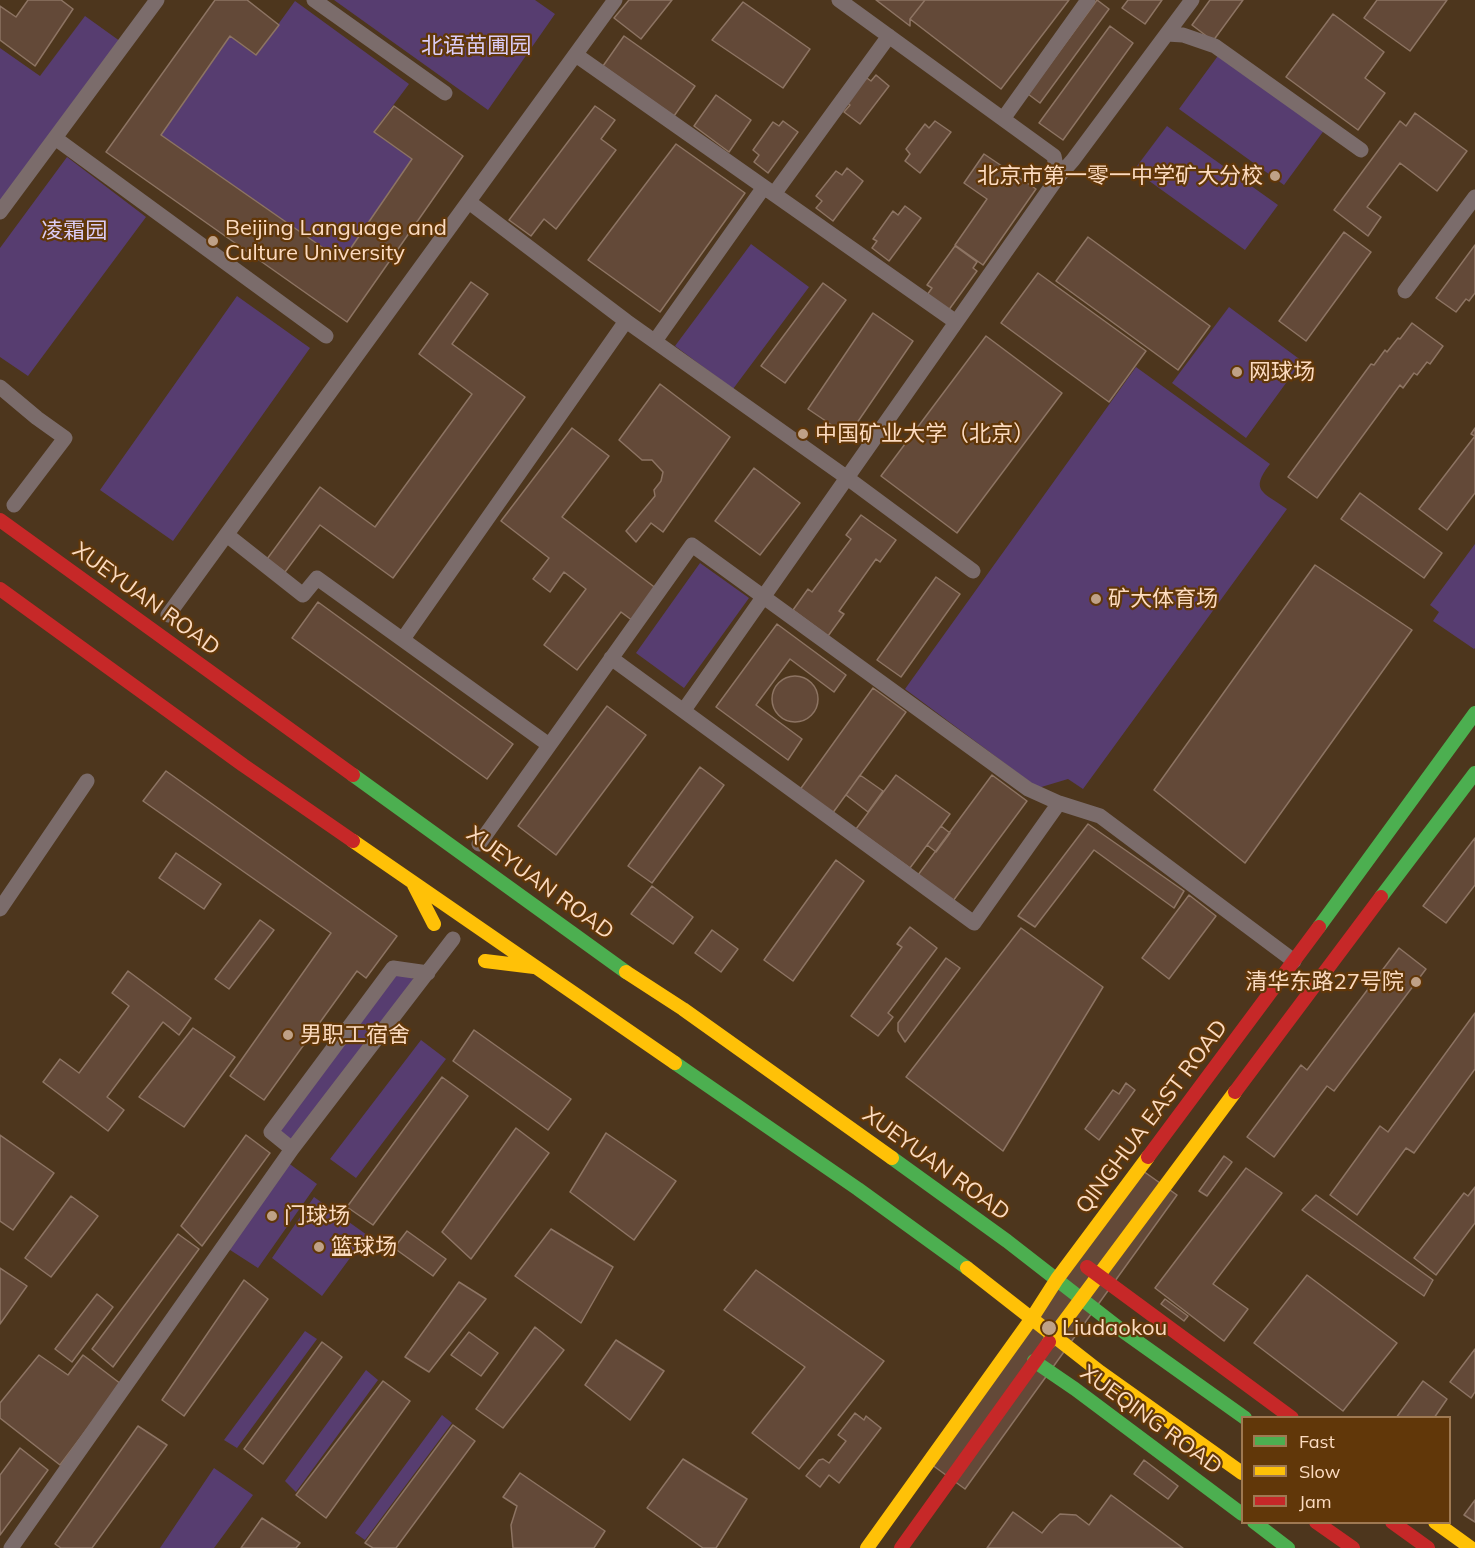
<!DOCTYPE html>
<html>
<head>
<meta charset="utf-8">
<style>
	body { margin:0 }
	#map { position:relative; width:1475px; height:1548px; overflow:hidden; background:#4d361d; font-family:Mulish,sans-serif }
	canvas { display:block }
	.legend { position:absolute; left:1241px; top:1416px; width:210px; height:108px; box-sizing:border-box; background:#613709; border:2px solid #9f7952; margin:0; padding:8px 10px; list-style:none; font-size:18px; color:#fcdbc0 }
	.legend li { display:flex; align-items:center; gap:12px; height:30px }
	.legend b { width:30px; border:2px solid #9f7952 }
</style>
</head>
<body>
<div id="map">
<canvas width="1475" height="1548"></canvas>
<ul class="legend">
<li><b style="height:8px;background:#4caf50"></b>Fast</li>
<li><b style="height:8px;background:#ffc107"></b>Slow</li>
<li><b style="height:8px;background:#c62828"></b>Jam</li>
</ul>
</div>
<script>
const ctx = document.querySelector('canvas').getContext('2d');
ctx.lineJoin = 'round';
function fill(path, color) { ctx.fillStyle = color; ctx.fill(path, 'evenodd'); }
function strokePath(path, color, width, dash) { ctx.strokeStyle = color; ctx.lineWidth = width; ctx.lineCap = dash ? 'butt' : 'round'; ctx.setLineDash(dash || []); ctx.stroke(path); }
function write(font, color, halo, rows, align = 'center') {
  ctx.font = font + ' Mulish,"Noto Sans SC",sans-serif'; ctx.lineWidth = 4.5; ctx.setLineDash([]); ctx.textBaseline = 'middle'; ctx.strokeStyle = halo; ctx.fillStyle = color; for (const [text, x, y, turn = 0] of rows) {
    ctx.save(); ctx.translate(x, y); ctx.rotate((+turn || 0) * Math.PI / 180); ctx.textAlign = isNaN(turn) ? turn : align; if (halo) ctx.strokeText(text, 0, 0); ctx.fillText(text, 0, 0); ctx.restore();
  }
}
const green = new Path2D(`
	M334,0H535L555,14L488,110Z
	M295,1L409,84L374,131L412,159L342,261L161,135L230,36L256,55Z
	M85,16L124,44L0,212V48L40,76Z
	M1220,53L1325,129L1284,185L1179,109Z
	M1167,126L1278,205L1245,250L1134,170Z
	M67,157L146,217L28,376L0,357V248Z
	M751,244L809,287L733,389L675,346Z
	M237,296L310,348L173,541L100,490Z
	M1229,307L1302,361L1246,438L1172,383Z
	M1136,367L1270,464C1249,491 1263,492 1287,509L1083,789L1068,779L1038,788L905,689Z
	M1475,544V648L1474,649L1433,621L1439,612L1430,605Z
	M700,563L749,598L684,688L636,653Z
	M400,969L416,981L293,1143L274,1131Z
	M421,1040L446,1059L356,1178L330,1159Z
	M287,1162L317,1184L258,1268L227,1248Z
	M314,1197L367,1235L322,1296L272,1258Z
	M305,1331L317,1339L237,1448L224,1440Z
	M366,1370L378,1380L296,1492L285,1481Z
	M442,1415L452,1423L365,1540L355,1533Z
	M214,1468L253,1495L214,1548H160Z`);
const building = new Path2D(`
	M28,0H61L73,9L35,66L0,40V6L16,17Z
	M215,0H247L279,25L256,55L230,36L161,135L342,261L412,159L374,132L394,106L463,156L347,322L106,152Z
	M629,0H672L641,39L614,18Z
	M876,0H925L910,19V26Z
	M925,0H1069L1001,89L910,19Z
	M1097,0L1109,9L1040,103L1028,94Z
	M1128,0H1162L1145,24L1122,8Z
	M1210,0H1243L1213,41L1192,25Z
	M1377,0H1447L1410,51L1364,18Z
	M743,2L810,49L783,88L712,40Z
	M1333,14L1384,52L1365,78L1385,93L1358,130L1286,77Z
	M1110,26L1133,43L1063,140L1039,123Z
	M624,36L695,86L674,116L603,66Z
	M876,75L889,86L860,124L844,112L850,105L845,101L864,76L871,81Z
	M716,95L751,120L729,152L694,126Z
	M595,106L615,120L601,139L616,150L556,229L544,219L531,236L509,220Z
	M1415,113L1467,151L1437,191L1400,163L1367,207L1381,217L1368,236L1334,210L1400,121L1406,126Z
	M783,121L798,132L768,173L754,162L759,155L753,150L773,122L779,126Z
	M935,121L951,132L920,173L905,161L910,154L906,149L925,124L929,128Z
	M676,144L745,193L660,312L588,260Z
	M984,154L1036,189L983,265L955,245L987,199L964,183Z
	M847,168L863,181L833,221L816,208L822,201L816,196L836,171L842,175Z
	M905,206L921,218L889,261L872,248L877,241L873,239L893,211L898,215Z
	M1344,232L1371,252L1306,341L1279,321Z
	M1088,237L1210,326L1178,370L1056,281Z
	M1475,245V293L1469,301L1466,299L1456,312L1436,298Z
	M955,246L977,262L973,268L977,271L948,311L927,295L932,288L927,285Z
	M1038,273L1146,351L1109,402L1001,323Z
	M471,282L488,294L452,344L525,397L393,578L320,525L285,572L267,559L320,487L375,527L472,394L419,354Z
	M823,283L846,300L785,383L761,366Z
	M873,313L913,341L848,436L808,409Z
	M1412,323L1443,346L1430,364L1427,362L1417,375L1414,373L1403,388L1400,385L1317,498L1288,477L1371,364L1374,365L1385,350L1387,352L1398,338L1400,339Z
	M986,336L1062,393L957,533L881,476Z
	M660,384L730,437L663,532L651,523L636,542L626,531L655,496L654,490L661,481L663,472L652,460H642L619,440Z
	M572,428L609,456L562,517L657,589L633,621L621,612L577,670L544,645L586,589L564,572L550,592L533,579L549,558L501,521Z
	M1475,428V493L1447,530L1419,509L1475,436L1471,434Z
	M754,468L800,503L760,555L715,521Z
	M1360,493L1442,553L1424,578L1341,519Z
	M861,515L896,540L880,562L876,559L839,611L844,614L828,636L793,610L808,589L812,592L851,539L846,535Z
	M1315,565L1412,630L1245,863L1154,790Z
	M936,577L960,594L901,677L877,660Z
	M318,602L513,744L487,779L292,638Z
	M777,624L846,675L834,692L790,659L756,705L802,739L788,760L716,707Z
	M772 699a23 23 0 1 1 46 0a23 23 0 1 1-46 0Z
	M873,688L906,712L832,814L799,791Z
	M607,706L646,735L556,855L518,826Z
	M700,767L724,785L652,883L628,866Z
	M166,771L397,936L366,978L357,971L264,1100L230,1076L331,933L143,801Z
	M860,775L883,791L868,812L846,795Z
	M896,775L950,814L910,868L856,829Z
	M992,775L1027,801L953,901L918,875Z
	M1088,824L1184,891L1174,908L1094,850L1035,927L1018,916Z
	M941,826L950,833L936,852L927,845Z
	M1475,838V885L1446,923L1423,906Z
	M176,853L221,884L204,909L159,878Z
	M836,860L864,881L793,981L764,960Z
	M652,886L693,917L673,944L631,914Z
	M1189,895L1216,916L1169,979L1142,958Z
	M260,920L274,930L229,989L215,979Z
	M910,927L937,948L888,1013L893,1017L878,1036L851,1016L902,947L897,944Z
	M1021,928L1103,987L1003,1151L906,1077Z
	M712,930L738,949L721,972L695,953Z
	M1399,948L1426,969L1334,1091L1327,1086L1274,1157L1247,1137L1301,1065L1307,1070Z
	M946,958L960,968L905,1042L898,1031V1023Z
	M128,971L191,1018L179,1035L163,1022L107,1097L124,1110L108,1131L43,1082L60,1059L79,1073L129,1006L112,993Z
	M1475,1013V1069L1414,1153L1406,1148L1357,1215L1330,1195L1380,1126L1388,1132Z
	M193,1028L235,1057L184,1127L139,1097Z
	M474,1030L571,1099L548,1130L453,1061Z
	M442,1077L468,1096L373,1225L347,1207Z
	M1126,1083L1135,1090L1099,1140L1085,1129L1113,1090L1119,1094Z
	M516,1128L549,1153L471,1259L442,1232Z
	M606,1133L676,1181L634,1240L570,1192Z
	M0,1135L54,1173L13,1230L0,1221Z
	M246,1135L270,1153L202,1246L181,1226Z
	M1224,1156L1232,1162L1207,1196L1199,1191Z
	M1136,1166L1177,1195L965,1489L924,1459Z
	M1246,1168L1282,1193L1213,1284L1248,1309L1224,1341L1155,1288Z
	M1475,1187V1223L1436,1275L1414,1258L1464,1193L1468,1196Z
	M1316,1195L1433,1280L1424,1296L1302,1210Z
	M71,1196L98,1216L51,1277L25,1258Z
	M551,1229L613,1267L581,1323L515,1276Z
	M407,1231L446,1259L433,1276L394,1248Z
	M178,1234L199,1249L113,1367L92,1349Z
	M0,1268L27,1286L0,1324Z
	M756,1270L884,1361L799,1469L752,1433L805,1367L724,1310Z
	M1307,1275L1397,1343L1343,1411L1254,1343Z
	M244,1280L268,1299L184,1416L162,1400Z
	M459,1282L486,1299L429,1372L405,1357Z
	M97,1294L113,1307L72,1362L55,1349Z
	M1165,1299L1188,1316L1184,1321L1161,1304Z
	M535,1327L564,1350L503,1428L476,1409Z
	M469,1332L498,1353L481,1376L451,1355Z
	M616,1340L664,1371L630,1420L585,1385Z
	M322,1342L342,1357L263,1464L244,1449Z
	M1475,1349V1392L1471,1398L1450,1382Z
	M39,1355L68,1375L83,1355L121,1384L60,1465L0,1418V1403Z
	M383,1381L410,1401L326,1518L296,1495Z
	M1423,1381L1447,1399L1434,1418H1396Z
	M855,1413L864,1420L866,1416L881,1428L839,1483L829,1475L820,1487L806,1476L819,1460L823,1459L829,1463L846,1441L838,1435Z
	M453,1425L475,1441L396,1548H373L365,1543Z
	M138,1426L167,1445L92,1548H61L55,1544Z
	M20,1448L48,1470L0,1535V1475Z
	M683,1459L747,1499L716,1548H703L647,1508Z
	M1144,1460L1178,1486L1168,1499L1134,1474Z
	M520,1473L605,1531L594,1548H513L511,1525L517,1506L503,1497Z
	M1111,1495L1183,1548H987L1013,1512L1042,1533L1050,1523L1060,1514L1076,1515L1089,1525Z
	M1475,1500V1522L1464,1515Z
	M262,1518L300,1543L296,1548H241Z`);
const street = new Path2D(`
	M314,0L445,93
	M1167,34L1183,35L1215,46L1361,150
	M576,55L956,322
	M1003,119L1088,0
	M55,138L326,336
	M1058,177L1073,160L1192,0
	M774,194L889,36
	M469,202L626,321L846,477L973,571
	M0,212L157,0
	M1405,291L1475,197
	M655,341L764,187
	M0,387L37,418L65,438L14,505
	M227,535L303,595L317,578L549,745
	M168,615L615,0
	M403,639L626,321
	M611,658L974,923L1059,803
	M684,710L1058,177L1054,156L839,0
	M479,844L692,545L1028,789L1059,803L1100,816L1294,961
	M0,909L87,781
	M292,1149L271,1132L393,968L428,973
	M11,1548L292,1149L453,939`);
const fast = new Path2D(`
	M353,775L626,972
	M1381,897L1475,773
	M1319,927L1475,713
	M675,1063L858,1189L967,1268
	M892,1158L1007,1241L1124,1332L1245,1418
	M1034,1361L1075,1389L1242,1514
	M1254,1522L1288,1548`);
const slow = new Path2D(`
	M353,841L675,1063
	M414,885L434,924
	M485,961L534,967
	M626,972L683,1009L892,1158
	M967,1268L1100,1372L1242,1473
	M1049,1342L1235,1092
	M1435,1522L1471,1548
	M867,1548L1032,1318L1057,1279L1148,1157`);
const jam = new Path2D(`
	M0,520L353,775
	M0,589L243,765L353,841
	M1235,1092L1381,897
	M1148,1157L1319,927
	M1087,1267L1292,1418
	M1316,1522L1353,1548
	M1392,1522L1428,1548
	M901,1548L1049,1342`);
const markers = [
	[1275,176,6,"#bfa187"],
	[213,241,6,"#bfa187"],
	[1237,372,6,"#bfa187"],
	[803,434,6,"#bfa187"],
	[1096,599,6,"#bfa187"],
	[1416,982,6,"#bfa187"],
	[288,1035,6,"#bfa187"],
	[272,1216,6,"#bfa187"],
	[319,1247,6,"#bfa187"],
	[1049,1328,8,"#bfa187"]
];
const parkNames = [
	["北语苗圃园",476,46],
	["凌霜园",74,231]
];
const poiNames = [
	["北京市第一零一中学矿大分校",1263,176,"right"],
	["Beijing Language and",225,228],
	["Culture University",225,253],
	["网球场",1249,372],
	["中国矿业大学（北京）",815,434],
	["矿大体育场",1108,599],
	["清华东路27号院",1404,982,"right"],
	["男职工宿舍",300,1035],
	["门球场",284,1216],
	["篮球场",331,1247],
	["Liudaokou",1062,1328]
];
const streetNames = [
	["XUEYUAN ROAD",146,599,36],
	["XUEYUAN ROAD",540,883,36],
	["QINGHUA EAST ROAD",1152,1117,-53],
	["XUEYUAN ROAD",936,1164,36],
	["XUEQING ROAD",1151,1420,36]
];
fill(green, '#573d70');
fill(building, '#634938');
strokePath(building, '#8d7463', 1.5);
strokePath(street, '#7b6c6b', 15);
strokePath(fast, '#4caf50', 14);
strokePath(slow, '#ffc107', 14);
strokePath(jam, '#c62828', 14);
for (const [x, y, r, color] of markers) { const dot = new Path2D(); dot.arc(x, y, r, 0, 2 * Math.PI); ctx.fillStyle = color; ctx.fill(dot); strokePath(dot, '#613709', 2); }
write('22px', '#dbccf5', '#613709', parkNames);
write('22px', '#fcdbc0', '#613709', poiNames, 'left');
write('22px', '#fcdbc0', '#613709', streetNames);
</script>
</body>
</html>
